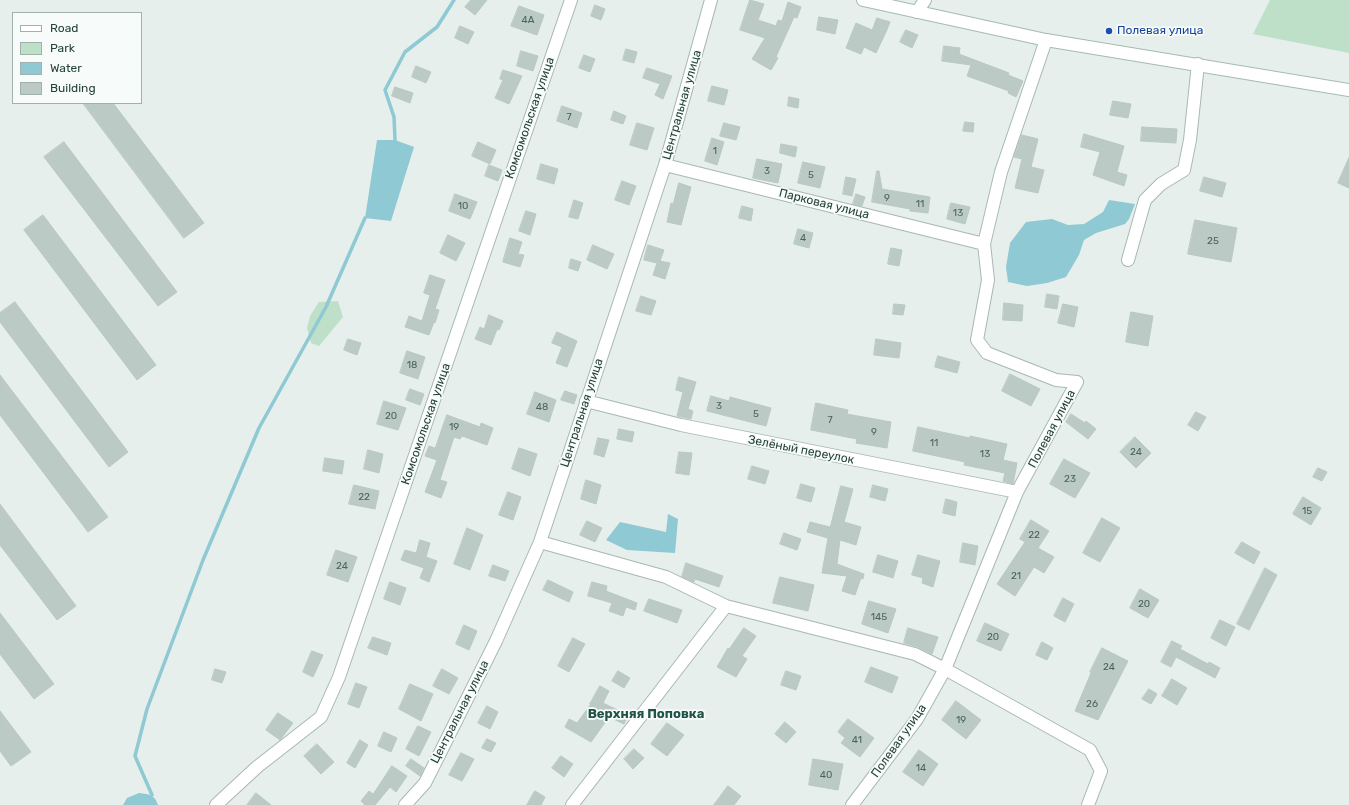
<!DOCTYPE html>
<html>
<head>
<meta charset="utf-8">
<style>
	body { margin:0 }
	#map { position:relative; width:1349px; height:805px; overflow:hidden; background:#e6efeb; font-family:Rubik,sans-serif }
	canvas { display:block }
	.legend { position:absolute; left:12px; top:12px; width:130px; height:92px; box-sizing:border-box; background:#f7fbf9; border:1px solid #a3b1ad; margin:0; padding:5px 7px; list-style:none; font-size:12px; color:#24423a }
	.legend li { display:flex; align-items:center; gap:8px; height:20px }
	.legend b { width:20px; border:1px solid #a3b1ad }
</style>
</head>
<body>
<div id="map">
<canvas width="1349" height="805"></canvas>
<ul class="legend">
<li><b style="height:5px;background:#fff"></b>Road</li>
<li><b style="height:11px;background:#bfe0c8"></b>Park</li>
<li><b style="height:11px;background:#8ec9d4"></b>Water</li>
<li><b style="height:11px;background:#bbcac4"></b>Building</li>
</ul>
</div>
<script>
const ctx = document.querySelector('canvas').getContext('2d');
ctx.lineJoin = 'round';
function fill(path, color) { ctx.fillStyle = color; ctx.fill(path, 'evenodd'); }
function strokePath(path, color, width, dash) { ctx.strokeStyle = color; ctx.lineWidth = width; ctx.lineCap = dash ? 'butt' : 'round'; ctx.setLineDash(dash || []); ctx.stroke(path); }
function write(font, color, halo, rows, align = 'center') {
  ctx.font = font + ' Rubik,sans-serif'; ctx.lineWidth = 3.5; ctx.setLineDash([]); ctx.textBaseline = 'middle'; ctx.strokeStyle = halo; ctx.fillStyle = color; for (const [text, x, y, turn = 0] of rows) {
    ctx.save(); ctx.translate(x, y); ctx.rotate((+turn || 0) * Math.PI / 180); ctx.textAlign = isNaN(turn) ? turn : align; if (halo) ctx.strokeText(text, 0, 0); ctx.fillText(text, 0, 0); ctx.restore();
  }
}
const green = new Path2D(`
	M1270,0H1349V53L1253,34Z
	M338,301L343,317L319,346L311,343L307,328L310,316L319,302Z`);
const water = new Path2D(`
	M377,140H395L414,147L391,221L365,218Z
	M1109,200L1135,204L1129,219L1125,224L1096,233L1084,240L1079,255L1066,277L1047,283L1027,286L1008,282L1006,267L1010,243L1026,222L1052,219L1068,225L1084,224L1103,212Z
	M668,514L678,519L675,553L627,550L606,540L620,522L666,532Z
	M139,793C149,794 155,795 158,805H123L127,798Z`);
const stream = new Path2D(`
	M395,140L394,117L385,90L405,52L437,27L454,0
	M152,795L135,756L147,709L203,560L259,428L326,307L365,218`);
const building = new Path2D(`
	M471,0H487L475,15L465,7Z
	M750,0L764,4L758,20L776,26L778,20L782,21L788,2L801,7L797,18L794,17L776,57L778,58L771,70L752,59L765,38L740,30Z
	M595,5L605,9L601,20L591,16Z
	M519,6L544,15L537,35L511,26Z
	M819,17L838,20L835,34L817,30Z
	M877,18L890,22L886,32L876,53L864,47L861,54L846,48L856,23L872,30Z
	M460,26L474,32L468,44L455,38Z
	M906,30L918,35L912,48L900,42Z
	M944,46L960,48L959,54L1009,73L1008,75L1023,81L1016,97L1008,93L1009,91L967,76L971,65L942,61Z
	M626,49L637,52L634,63L623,60Z
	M521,51L538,56L533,71L517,66Z
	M584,55L595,59L590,72L579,68Z
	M416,66L431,72L426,83L412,77Z
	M647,68L672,76L663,99L655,95L660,84L643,78Z
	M503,70L522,76L509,104L495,98L503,80L500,79Z
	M712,86L728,90L724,105L708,101Z
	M395,87L413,93L410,103L392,96Z
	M789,97L799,99L798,108L788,106Z
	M1113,101L1131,104L1128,118L1110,115Z
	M83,103H113L204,223L184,238Z
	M562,106L582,113L577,128L557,121Z
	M614,111L626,116L623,124L611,120Z
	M965,122L974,123L973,132L963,131Z
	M637,123L654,128L647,150L630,145Z
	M724,123L740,127L736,140L720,136Z
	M1142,127L1177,129L1176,143L1141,141Z
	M1084,134L1124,146L1117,172L1127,175L1124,186L1093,175L1100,152L1081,147Z
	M1022,135L1038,139L1031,167L1044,170L1038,193L1015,188L1022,159L1014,157Z
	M712,138L724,142L717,165L705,161Z
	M64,142L177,292L158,306L44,157Z
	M478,142L496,150L490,164L472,156Z
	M781,144L797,147L795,157L780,153Z
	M1349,158V188L1338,183Z
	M757,159L782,164L778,183L753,178Z
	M803,162L825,167L820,188L798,183Z
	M541,164L558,169L554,184L537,179Z
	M489,165L502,170L498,181L485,176Z
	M877,171H879L882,189L930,197L928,213L910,211V209L872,202Z
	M846,177L856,179L852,196L843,194Z
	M1204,177L1226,183L1222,197L1200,191Z
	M622,181L636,186L629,205L615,200Z
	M679,183L691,187L681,225L667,222L671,203L673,204Z
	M455,194L477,202L470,219L449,211Z
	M856,194L865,197L862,206L853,204Z
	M574,200L583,203L578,219L569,217Z
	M951,203L970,207L965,224L947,219Z
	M742,206L753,209L751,221L739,218Z
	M526,211L536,214L530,235L519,231Z
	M43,215L156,365L137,380L24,230Z
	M1195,220L1237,228L1231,262L1188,254Z
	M798,229L813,233L809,248L794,244Z
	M448,235L465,243L456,261L440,253Z
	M510,238L522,242L518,254L524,255L520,267L503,262Z
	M593,245L614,254L607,269L587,260Z
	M648,245L664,250L660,261L670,263L665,279L653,275L657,263L644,260Z
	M891,248L902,250L899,266L888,264Z
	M571,259L581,262L578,271L569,268Z
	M430,275L445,280L435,309L439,310L435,323L434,322L429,335L405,327L409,316L422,321L430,295L424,293Z
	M1047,294L1059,296L1057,309L1045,307Z
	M641,296L656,301L651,315L636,311Z
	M15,302L128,452L109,467L0,322V313Z
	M1004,303L1023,305L1022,321L1003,320Z
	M894,304L905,305L903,315L893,314Z
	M1063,304L1078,307L1074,327L1058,323Z
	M1131,312L1153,316L1148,346L1126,342Z
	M489,315L503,321L499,330L497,329L491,345L475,339L480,327L484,329Z
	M557,332L577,341L567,367L556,363L562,347L552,343Z
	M348,339L361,343L357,355L344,350Z
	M876,339L901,343L899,358L874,355Z
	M407,351L425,357L418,379L400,373Z
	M938,356L960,362L957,373L935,367Z
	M1010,374L1040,389L1031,406L1002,391Z
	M0,375L108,517L88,532L0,415Z
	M679,377L696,382L688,409L693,411L691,419L677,416L683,392L676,390Z
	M410,389L424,394L420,405L406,400Z
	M565,391L577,395L574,404L561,400Z
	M535,392L556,400L549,422L527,414Z
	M711,396L729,401L730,397L771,408L766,426L707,411Z
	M384,401L406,408L398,430L377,424Z
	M816,403L848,410L847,414L891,422L887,448L856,443L857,439L811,430Z
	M1196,412L1206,417L1198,431L1188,425Z
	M1071,414L1085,423L1086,421L1096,429L1088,439L1066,422Z
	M447,415L480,427L481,423L493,428L487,445L462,436L460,439L454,437L440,480L447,482L441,498L425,492L437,460L425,456L429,446L435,448Z
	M918,427L970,438V436L1007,444L1003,460L1017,463L1013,484L1003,481L1005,473L964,465L965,462L913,451Z
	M619,429L634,432L632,442L617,439Z
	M1135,437L1151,453L1136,468L1120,452Z
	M598,438L609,440L604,457L594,454Z
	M519,448L537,454L530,476L512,469Z
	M368,450L383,454L379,473L364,469Z
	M679,452L692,453L689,475L676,473Z
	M325,458L344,461L342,474L323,471Z
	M1064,459L1090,473L1075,498L1050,484Z
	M752,466L769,471L765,484L748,479Z
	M1318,468L1327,472L1322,481L1313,477Z
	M586,480L601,485L596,504L581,499Z
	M801,484L815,488L811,502L797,498Z
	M354,485L379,491L375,509L349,504Z
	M873,485L888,489L885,501L870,497Z
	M841,486L853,489L844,522L861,527L856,545L840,540L837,564L864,574L863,579L861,578L855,595L842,591L847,576L822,573L828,538L807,532L810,522L830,527Z
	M508,492L521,497L513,520L499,515Z
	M1303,497L1321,508L1311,525L1293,514Z
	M946,499L957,502L955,516L943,513Z
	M0,504L76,606L57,620L0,545Z
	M1102,518L1120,528L1100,562L1083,553Z
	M1031,520L1049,531L1038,548L1054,557L1044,573L1034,567L1015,596L997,584L1025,542L1020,539Z
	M587,521L602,528L595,542L580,535Z
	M467,528L483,535L470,570L454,564Z
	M784,533L801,539L797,550L780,544Z
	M420,540L430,543L426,557L437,561L429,582L420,578L424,568L401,560L405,550L416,553Z
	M1242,542L1260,552L1254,564L1235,553Z
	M963,543L978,546L975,565L960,562Z
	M336,550L357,557L348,582L327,575Z
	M878,555L898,561L893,578L873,572Z
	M918,555L940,561L933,587L922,583L923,578L912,575Z
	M686,563L723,576L719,587L695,579L694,582L682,577Z
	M493,565L509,571L505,581L489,576Z
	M1265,568L1277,575L1249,630L1237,624Z
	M780,577L814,585L808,611L773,603Z
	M548,580L573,592L569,602L543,590Z
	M390,582L406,588L400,605L384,599Z
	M592,582L607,586L606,591L637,603L635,610L626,607L623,616L609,611L612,603L588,596Z
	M1140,589L1159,600L1148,618L1130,608Z
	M1063,598L1074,604L1065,622L1054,616Z
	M649,599L682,610L677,623L644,611Z
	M869,601L896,609L888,633L862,624Z
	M0,613L54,684L34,699L0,654Z
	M1220,620L1235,627L1226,646L1211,638Z
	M985,623L1009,634L1001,651L977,641Z
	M464,625L477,631L469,650L456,644Z
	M744,628L756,636L742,656L747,659L736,677L717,667L728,648L729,649Z
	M908,628L938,637L932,654L918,647L904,643Z
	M373,637L391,643L387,655L368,648Z
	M573,638L585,644L569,672L558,666Z
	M1172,641L1182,646L1180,649L1208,664L1209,662L1220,668L1215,678L1176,657L1171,667L1161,662Z
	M1042,642L1053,648L1047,660L1036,655Z
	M1102,648L1128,661L1098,720L1075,711L1091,673L1090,672Z
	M312,651L323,655L313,677L303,672Z
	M871,667L898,677L892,693L865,682Z
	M215,669L226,672L222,683L212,680Z
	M442,669L458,678L449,694L433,686Z
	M618,671L630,678L624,688L612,681Z
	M786,671L801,676L796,690L781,685Z
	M1172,679L1187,688L1177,705L1162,696Z
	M356,683L367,687L359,708L348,704Z
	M410,684L433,694L421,721L399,709Z
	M600,686L609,691L603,703L628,715L624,724L609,717L591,742L565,727L569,719L577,723L591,704H590Z
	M1149,689L1157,694L1151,704L1142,699Z
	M956,701L981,720L966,739L942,720Z
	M487,706L498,712L490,729L478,723Z
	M0,711L31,752L11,766L0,751Z
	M278,713L293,723L280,740L266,730Z
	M848,719L874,738L860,757L841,743L845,738L838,732Z
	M785,722L796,732L786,743L775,734Z
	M667,723L684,735L667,756L651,744Z
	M418,726L431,732L419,756L406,749Z
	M384,732L397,738L391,752L378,746Z
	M487,739L496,743L491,752L482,748Z
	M360,740L368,745L355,768L347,763Z
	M317,744L334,762L321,774L304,756Z
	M634,749L644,758L633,769L624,759Z
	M919,750L938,764L923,786L903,772Z
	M461,753L474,759L462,781L449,775Z
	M561,756L573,764L564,777L552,768Z
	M411,759L424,768L420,776L406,766Z
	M813,759L843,764L838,790L809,785Z
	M392,766L407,776L396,792L390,787L375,805H365L361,801L369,791L373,794Z
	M728,786L741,796L734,805H714Z
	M535,791L545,797L541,805H527Z
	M256,793L271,805H247Z`);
const street = new Path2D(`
	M917,12L925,0
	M665,165L984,244
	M1128,260L1145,200L1161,184L1184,170L1190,140L1198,64
	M586,401L681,425L1017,492
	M540,542L666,577L726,606L915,654L945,669L1090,750L1101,771L1088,805
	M216,805L257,767L321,717L339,677L571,0
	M405,805L425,783L496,641L540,542L665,165L711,0
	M572,805L726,606
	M852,805L917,719L945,669L1017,492L1077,382L1056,380L987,353L977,340L988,280L984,244L1001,172L1046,40`);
const secondary = new Path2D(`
	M863,0L1046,40L1349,90`);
const markers = [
	[1109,31,4,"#1a4fb4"]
];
const numberNames = [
	["4А",528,20],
	["7",569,117],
	["1",715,151],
	["3",767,171],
	["5",811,175],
	["9",887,198],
	["11",920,204],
	["10",463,206],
	["13",958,213],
	["4",803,238],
	["25",1213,241],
	["18",412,365],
	["3",719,406],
	["48",542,407],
	["5",756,414],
	["20",391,416],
	["7",830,420],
	["19",454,427],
	["9",874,432],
	["11",934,443],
	["24",1136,452],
	["13",985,454],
	["23",1070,479],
	["22",364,497],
	["15",1307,511],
	["22",1034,535],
	["24",342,566],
	["21",1016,576],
	["20",1144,604],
	["145",879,617],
	["20",993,637],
	["24",1109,667],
	["26",1092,704],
	["19",961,720],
	["41",857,740],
	["14",921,768],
	["40",826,775]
];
const transitNames = [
	["Полевая улица",1117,31]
];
const streetNames = [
	["Центральная улица",682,105,-74],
	["Комсомольская улица",530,118,-71],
	["Парковая улица",824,204,14],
	["Центральная улица",582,413,-72],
	["Комсомольская улица",426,424,-71],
	["Полевая улица",1052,429,-62],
	["Зелёный переулок",801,450,11],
	["Центральная улица",460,712,-63],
	["Полевая улица",899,741,-55]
];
const neighbourhoodNames = [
	["Верхняя Поповка",646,714]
];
fill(green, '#bfe0c8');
fill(water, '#8ec9d4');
strokePath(stream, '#8ec9d4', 3.5);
fill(building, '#bbcac4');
strokePath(building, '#b8c9c2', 1);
strokePath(street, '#a8b8b2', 14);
strokePath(secondary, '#a4bbb3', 14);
strokePath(street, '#fff', 12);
strokePath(secondary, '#fff', 12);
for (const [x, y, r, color] of markers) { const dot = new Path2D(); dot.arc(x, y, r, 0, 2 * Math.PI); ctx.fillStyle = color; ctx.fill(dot); strokePath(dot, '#f7fbf9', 1.5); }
write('10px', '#4a645c', null, numberNames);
write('12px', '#164399', '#f7fbf9', transitNames, 'left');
write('12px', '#24423a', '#f7fbf9', streetNames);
write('bold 13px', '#1f5548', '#f7fbf9', neighbourhoodNames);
</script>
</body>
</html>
